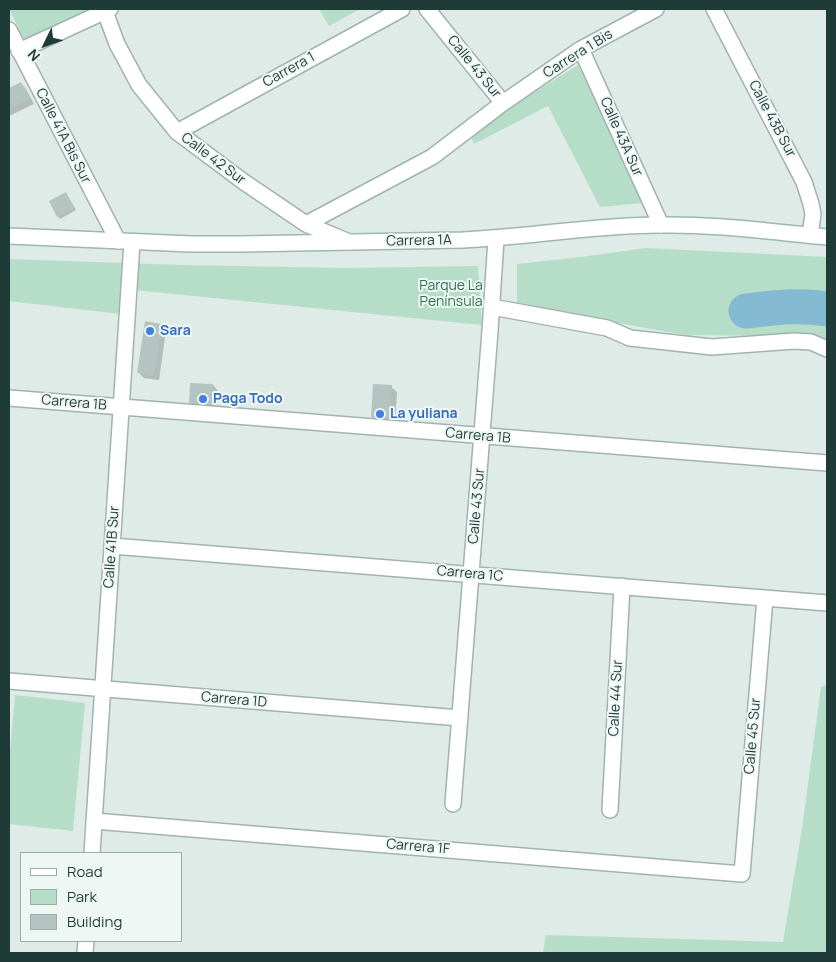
<!DOCTYPE html>
<html>
<head>
<meta charset="utf-8">
<style>
	body { margin:0 }
	#map { position:relative; width:836px; height:962px; overflow:hidden; background:#dfebe7; font-family:Manrope,sans-serif }
	canvas { display:block }
	.frame { position:absolute; inset:0; border:10px solid #1f3b38; pointer-events:none }
	.legend { position:absolute; left:20px; top:852px; width:162px; height:90px; box-sizing:border-box; background:#eff7f4; border:1px solid #9caca9; margin:0; padding:6px 9px; list-style:none; font-size:15px; color:#1f3b38 }
	.legend li { display:flex; align-items:center; gap:10px; height:25px }
	.legend b { width:25px; border:1px solid #9caca9 }
	.north { position:absolute; left:20px; top:20px; width:50px; height:50px; -webkit-text-stroke:4px #eff7f4; paint-order:stroke; rotate:228deg; font-size:14px; font-weight:700; line-height:20px; text-align:center; color:#1f3b38 }
	.north::after { content:''; display:block; margin:auto; width:18px; height:22px; background:#1f3b38; clip-path:polygon(50% 0,100% 100%,50% 72%,0 100%) }
</style>
</head>
<body>
<div id="map">
<canvas width="836" height="962"></canvas>
<div class="frame"></div>
<ul class="legend">
<li><b style="height:6px;background:#fff"></b>Road</li>
<li><b style="height:14px;background:#b6ddc7"></b>Park</li>
<li><b style="height:14px;background:#b4c5c1"></b>Building</li>
</ul>
<div class="north">N</div>
</div>
<script>
const ctx = document.querySelector('canvas').getContext('2d');
ctx.lineJoin = 'round';
function fill(path, color) { ctx.fillStyle = color; ctx.fill(path, 'evenodd'); }
function strokePath(path, color, width, dash) { ctx.strokeStyle = color; ctx.lineWidth = width; ctx.lineCap = dash ? 'butt' : 'round'; ctx.setLineDash(dash || []); ctx.stroke(path); }
function write(font, color, halo, rows, align = 'center') {
  ctx.font = font + ' Manrope,sans-serif'; ctx.lineWidth = 4; ctx.setLineDash([]); ctx.textBaseline = 'middle'; ctx.strokeStyle = halo; ctx.fillStyle = color; for (const [text, x, y, turn = 0] of rows) {
    ctx.save(); ctx.translate(x, y); ctx.rotate((+turn || 0) * Math.PI / 180); ctx.textAlign = isNaN(turn) ? turn : align; if (halo) ctx.strokeText(text, 0, 0); ctx.fillText(text, 0, 0); ctx.restore();
  }
}
const green = new Path2D(`
	M9,9H94L25,41Z
	M319,9H360L329,26Z
	M578,65L644,203L600,207L548,106L474,144L471,136L517,103Z
	M646,248L827,257V346L811,336L685,335L517,305V264L581,257Z
	M9,259L180,265L346,268L478,266L482,325L124,289L120,314L9,301Z
	M827,685V953H543L546,935L783,942L802,829L821,687Z
	M15,695L85,703L73,831L9,824V763Z`);
const shadow = new Path2D(`
	M21,83L26,89L34,104L9,116V89Z
	M68,196L76,210L60,219L58,216Z
	M161,325L166,330L159,380L144,378L139,373Z
	M213,385L218,391L217,409L196,408L190,402Z
	M391,387L397,392L395,424L377,422L372,417Z`);
const river = new Path2D(`
	M746,311C773,308 800,304 827,309`);
const building = new Path2D(`
	M21,82L30,98L9,109V88Z
	M66,192L74,208L57,217L49,201Z
	M145,321L162,324L154,376L137,373Z
	M190,383L213,384L212,405L189,403Z
	M373,384L392,385L390,419L371,417Z`);
const minor = new Path2D(`
	M104,9L117,44L139,85L177,132L244,182L306,224L349,242
	M9,30L118,241
	M581,49L661,225
	M19,51L110,9
	M503,103L581,49L656,9
	M177,132L402,9
	M306,224L432,157L503,103L427,9
	M492,307L607,328L630,338L712,347L794,341L811,342L827,349
	M9,398L827,463
	M112,546L827,603
	M9,681L460,718
	M453,804L490,331L496,239
	M610,810L622,586
	M94,821L742,874L765,598
	M92,853L132,242
	M85,953L86,941`);
const tertiary = new Path2D(`
	M714,9L804,182L811,204L813,214L810,235`);
const secondary = new Path2D(`
	M9,236L191,244H241L463,240C529,237 595,225 660,225C716,224 772,232 827,237`);
const markers = [
	[150,331,5,"#3f7fe0"],
	[203,399,5,"#3f7fe0"],
	[380,414,5,"#3f7fe0"]
];
const streetNames = [
	["Carrera 1 Bis",578,54,-32],
	["Calle 43 Sur",474,67,51],
	["Carrera 1",289,70,-29],
	["Calle 43B Sur",772,119,62],
	["Calle 41A Bis Sur",63,136,63],
	["Calle 43A Sur",621,137,66],
	["Calle 42 Sur",213,159,37],
	["Carrera 1A",419,241,-1],
	["Carrera 1B",74,403,5],
	["Carrera 1B",478,436,5],
	["Calle 43 Sur",477,506,-85],
	["Calle 41B Sur",112,547,-86],
	["Carrera 1C",470,574,5],
	["Calle 44 Sur",616,698,-87],
	["Carrera 1D",234,700,5],
	["Calle 45 Sur",753,736,-85],
	["Carrera 1F",418,847,5]
];
const parkNames = [
	["Parque La",451,286],
	["Península",451,302]
];
const shopNames = [
	["Sara",160,331],
	["Paga Todo",213,399],
	["La yuliana",390,414]
];
fill(green, '#b6ddc7');
fill(shadow, '#0003');
strokePath(river, '#84b9d2', 35);
fill(building, '#b4c5c1');
strokePath(minor, '#a2b3af', 18);
strokePath(tertiary, '#a2b3af', 18);
strokePath(secondary, '#9db7b1', 18);
strokePath(minor, '#fff', 15);
strokePath(tertiary, '#fff', 15);
strokePath(secondary, '#fff', 15);
for (const [x, y, r, color] of markers) { const dot = new Path2D(); dot.arc(x, y, r, 0, 2 * Math.PI); ctx.fillStyle = color; ctx.fill(dot); strokePath(dot, '#eff7f4', 2); }
write('14px', '#1f3b38', '#eff7f4', streetNames);
write('14px', '#287351', '#eff7f4', parkNames);
write('bold 14px', '#366cbe', '#eff7f4', shopNames, 'left');
</script>
</body>
</html>
